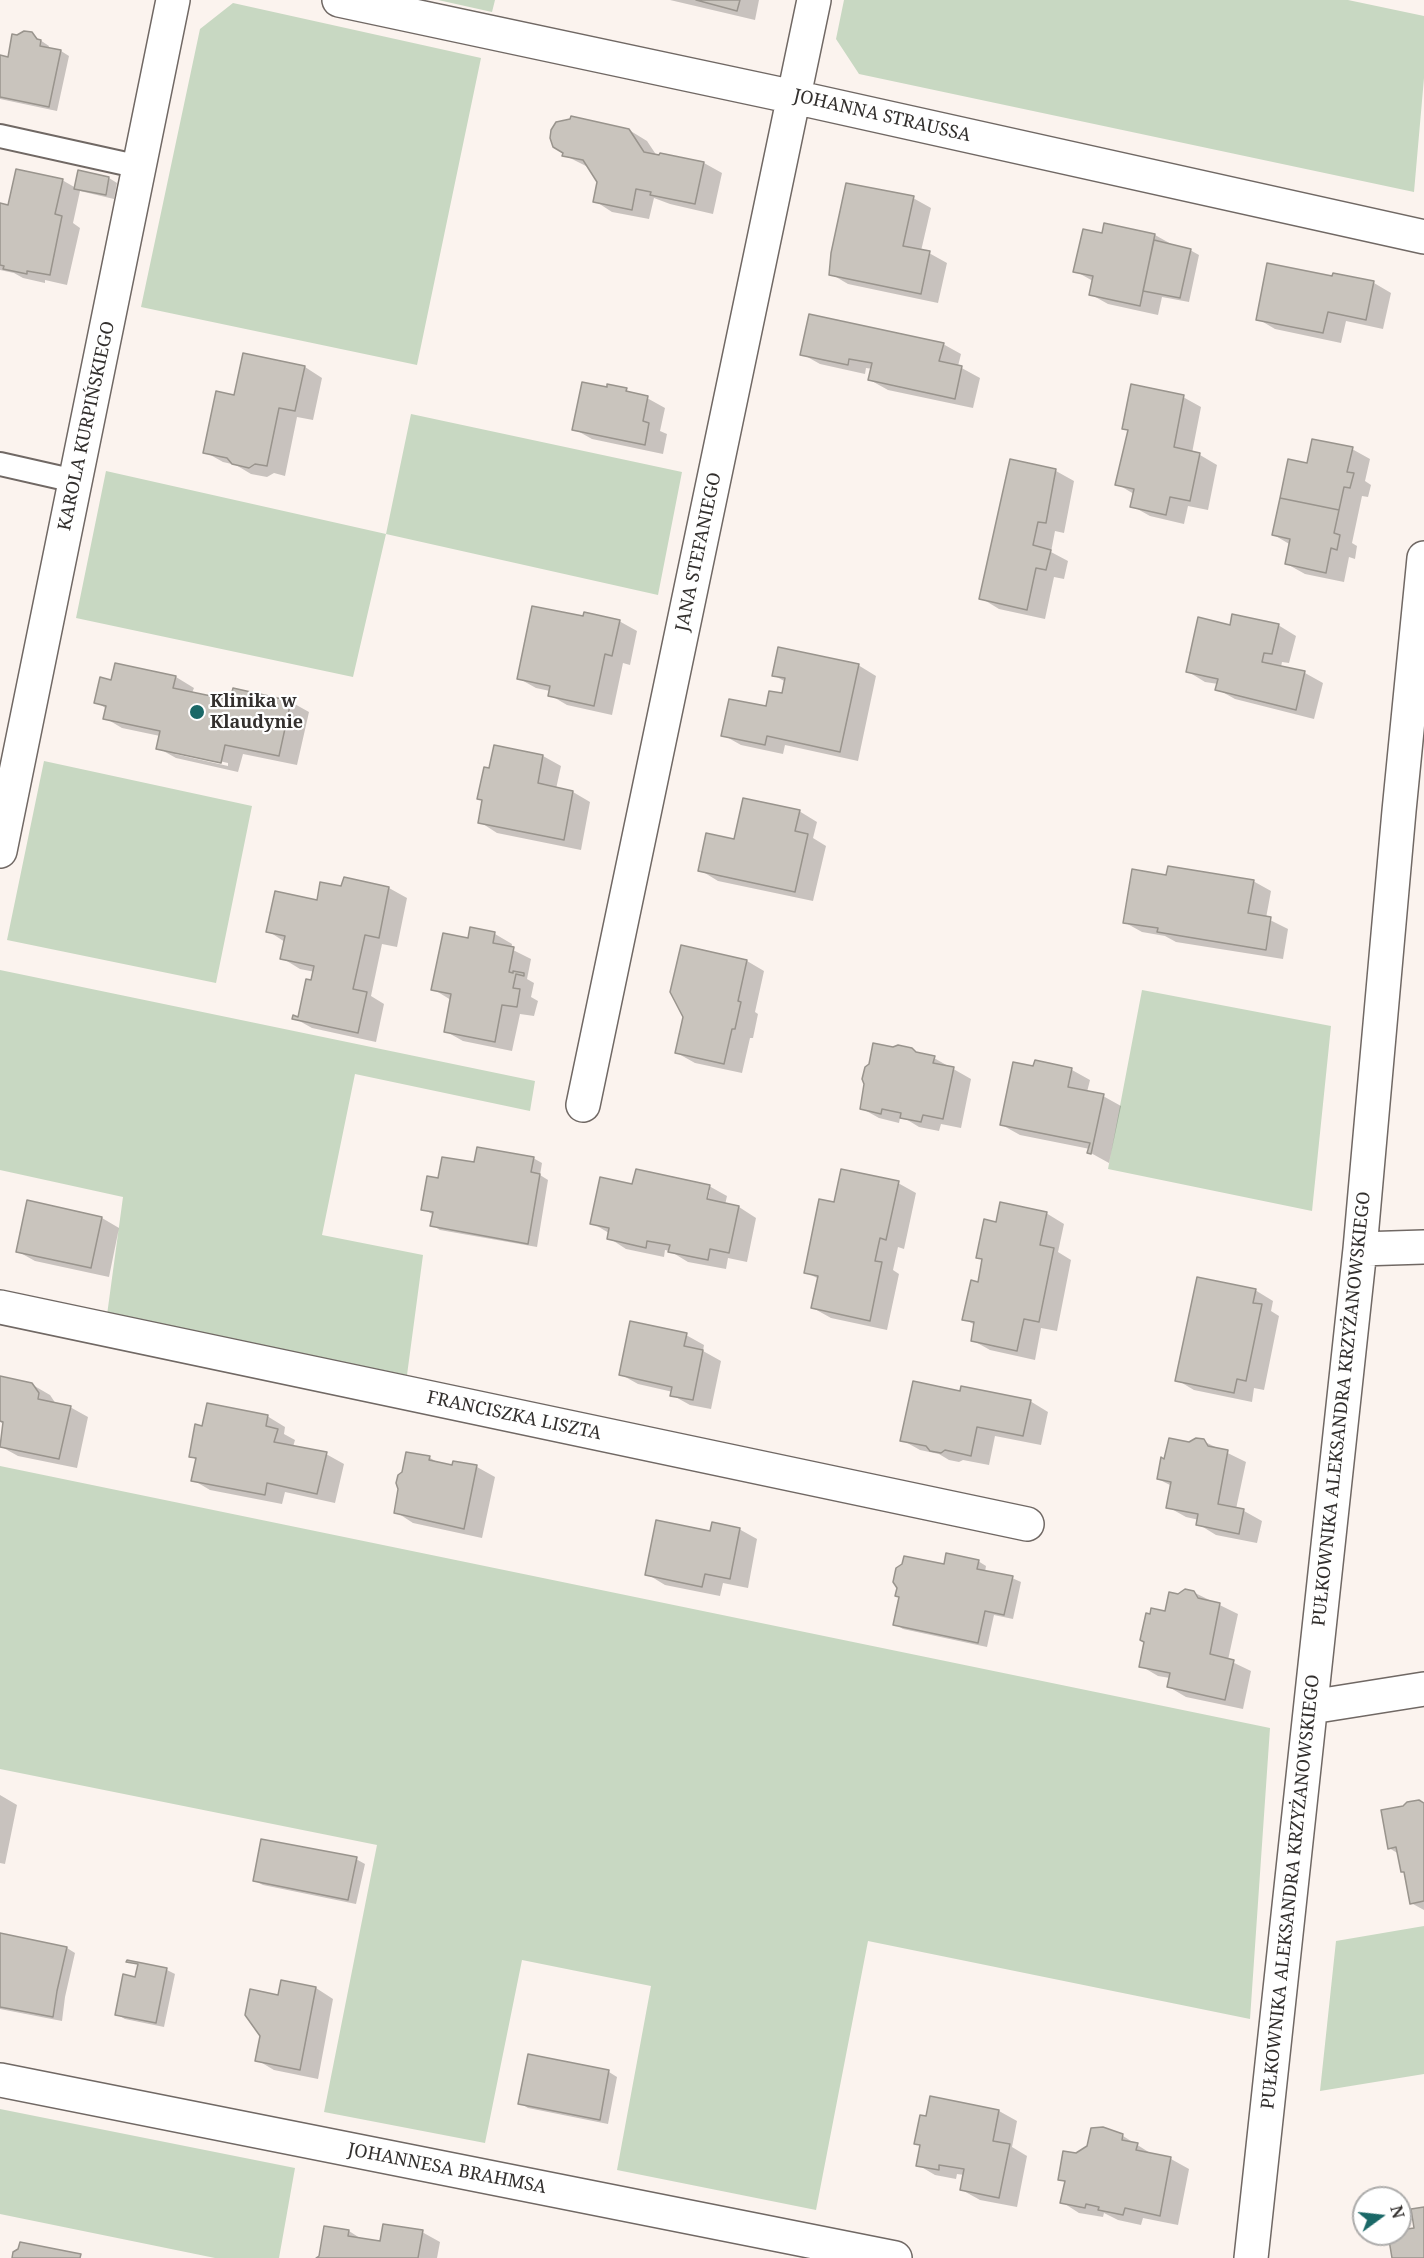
<!DOCTYPE html>
<html>
<head>
<meta charset="utf-8">
<style>
	body { margin:0 }
	#map { position:relative; width:1424px; height:2258px; overflow:hidden; background:#fbf3ee; font-family:"Noto Serif",serif }
	canvas { display:block }
	.north { position:absolute; left:1352px; top:2186px; width:60px; height:60px; box-sizing:border-box; background:#fff; border:2px solid #adacab; border-radius:50%; rotate:75deg; font-size:16px; font-weight:700; line-height:24px; text-align:center; color:#33302e }
	.north::after { content:''; display:block; margin:auto; width:21px; height:27px; background:#1a6867; clip-path:polygon(50% 0,100% 100%,50% 72%,0 100%) }
</style>
</head>
<body>
<div id="map">
<canvas width="1424" height="2258"></canvas>
<div class="north">N</div>
</div>
<script>
const ctx = document.querySelector('canvas').getContext('2d');
ctx.lineJoin = 'round';
function fill(path, color) { ctx.fillStyle = color; ctx.fill(path, 'evenodd'); }
function strokePath(path, color, width, dash) { ctx.strokeStyle = color; ctx.lineWidth = width; ctx.lineCap = dash ? 'butt' : 'round'; ctx.setLineDash(dash || []); ctx.stroke(path); }
function write(font, color, halo, rows, align = 'center') {
  ctx.font = font + ' "Noto Serif",serif'; ctx.lineWidth = 4.5; ctx.setLineDash([]); ctx.textBaseline = 'middle'; ctx.strokeStyle = halo; ctx.fillStyle = color; for (const [text, x, y, turn = 0] of rows) {
    ctx.save(); ctx.translate(x, y); ctx.rotate((+turn || 0) * Math.PI / 180); ctx.textAlign = isNaN(turn) ? turn : align; if (halo) ctx.strokeText(text, 0, 0); ctx.fillText(text, 0, 0); ctx.restore();
  }
}
const green = new Path2D(`
	M438,0H495L492,12Z
	M844,0H1348L1424,16V78L1414,192L859,74L836,39Z
	M233,3L481,58L417,365L141,307L200,29Z
	M411,414L682,472L658,595L386,534L353,677L76,618L106,471L386,534Z
	M44,761L252,806L216,983L7,940Z
	M0,970L535,1081L530,1111L355,1074L322,1235L423,1255L407,1375L107,1315L123,1197L0,1170Z
	M1142,990L1331,1026L1312,1211L1108,1169Z
	M0,1466L1270,1728L1250,2019L868,1941L816,2210L617,2170L651,1986L522,1960L485,2143L324,2112L377,1845L0,1769Z
	M1424,1926V2074L1320,2091L1336,1941Z
	M0,2109L295,2168L279,2258H215L0,2214Z`);
const shadow = new Path2D(`
	M670,0H759L755,20Z
	M31,34L49,46L48,49L61,51L69,56L57,111L0,99V56L9,58Z
	M629,130L647,141L657,156L661,154L704,163L722,173L713,214L670,204L654,198L649,219L612,212L595,201L598,182L588,167L564,155Z
	M109,178L117,183L114,199L80,191L73,223L80,228L67,285L45,280V283L23,278L14,273L0,270V207H10L62,180L76,188Z
	M913,198L931,208L921,251L929,253L947,263L938,303L848,284L831,274Z
	M1106,225L1155,235L1173,245L1190,250L1199,255L1189,302L1162,297L1158,315L1108,304L1090,294L1093,281L1075,271L1103,235Z
	M1334,274L1374,283L1391,293L1383,329L1346,321L1341,343L1275,329L1258,319L1333,278Z
	M943,344L961,354L958,366L980,378L973,408L888,390L870,380L873,369L866,368L865,374L820,364L802,354Z
	M305,367L322,378L313,420L297,417L285,476L274,473L267,477L251,474L236,465L223,462L205,452L235,397Z
	M626,390L636,395L647,398L665,408L660,431L667,434L663,454L592,439L574,429Z
	M1183,397L1201,407L1192,453L1200,455L1217,465L1208,510L1188,506L1184,524L1150,516L1132,506L1134,494L1117,484L1129,431L1123,428Z
	M1352,449L1370,459L1365,481L1371,485L1368,497L1362,496L1352,543L1357,546L1355,559L1349,557L1344,582L1305,574L1287,564L1291,545L1274,535L1308,465Z
	M1011,461L1056,471L1074,481L1064,533L1055,531L1051,552L1068,561L1064,579L1054,577L1045,619L999,609L981,598Z
	M584,618L619,621L637,631L630,665L623,663L612,715L567,705L550,695V691L536,688L518,678Z
	M1278,625L1296,636L1289,663L1282,662L1281,667L1305,673L1323,683L1314,719L1235,699L1217,689L1218,684L1205,682L1187,671L1231,626Z
	M116,665L176,677L194,688L192,693L231,702L234,690L291,702L309,712L297,765L243,754L238,772L176,758L158,748L160,736L122,728L105,718L107,709L96,702L112,682ZM175,751L228,763V766L175,754Z
	M858,665L876,676L858,761L785,745L783,754L741,745L723,735L767,708L783,695L786,682L773,675Z
	M543,756L561,766L556,789L573,792L590,802L581,850L497,833L480,822L484,801L479,798L490,770Z
	M799,811L817,822L813,838L826,846L813,901L718,881L700,870L735,841Z
	M1168,876L1253,881L1271,891L1266,918L1288,929L1283,959L1176,942L1165,936L1142,932L1124,922Z
	M345,879L389,888L407,898L397,947L382,944L371,996L384,1004L376,1042L312,1028L294,1018L299,1019L315,972L300,969L282,958L285,942L268,931L342,888Z
	M471,929L495,934L512,944L511,949L531,959L527,979L534,983L531,997L538,1001L534,1016L520,1014L512,1051L463,1041L445,1031L451,1000L433,989L469,940Z
	M747,961L764,971L755,1012L758,1014L753,1038H750L742,1073L695,1063L677,1053Z
	M912,1049L922,1055L934,1058L971,1079L961,1128L941,1124L939,1131L919,1127L906,1119L900,1118L899,1123L879,1118L861,1108Z
	M1036,1062L1072,1070L1090,1080L1087,1092L1103,1096L1121,1106L1109,1163L1089,1152L1090,1149L1020,1135L1002,1125Z
	M533,1158L542,1163L540,1175L548,1180L537,1247L440,1230L432,1225L434,1215L423,1209L439,1180L475,1164Z
	M898,1183L916,1193L904,1249L898,1247L893,1270L899,1274L887,1330L831,1318L813,1308L819,1279L805,1272L835,1203Z
	M634,1185L709,1186L727,1196L725,1205L739,1207L756,1218L747,1262L728,1258L726,1269L688,1262L670,1251L665,1250L664,1257L626,1249L609,1238V1233L592,1223ZM707,1190H710L706,1207Z
	M1046,1213L1064,1224L1058,1252L1071,1260L1057,1331L1041,1328L1035,1360L990,1350L972,1340L975,1325L964,1319L979,1283L984,1261L978,1257L997,1223Z
	M102,1218L119,1228L109,1277L35,1261L17,1251Z
	M1255,1290L1273,1301L1271,1311L1279,1316L1264,1390L1254,1388L1252,1402L1194,1390L1177,1380Z
	M686,1335L704,1345L703,1351L721,1361L711,1409L690,1405L672,1395L673,1392L638,1384L620,1374Z
	M0,1378L31,1384L50,1395L56,1404L70,1407L88,1417L77,1468L18,1456L0,1446L4,1424L0,1422Z
	M961,1393L1030,1401L1048,1412L1041,1445L995,1436L989,1465L963,1460L959,1462L949,1460L939,1454L920,1450L902,1440Z
	M267,1416L285,1427L284,1434L295,1440L293,1447L326,1454L344,1464L335,1503L285,1492L282,1504L210,1490L193,1480L197,1460L190,1456Z
	M1203,1441L1246,1462L1236,1509L1244,1511L1262,1521L1257,1543L1216,1535L1198,1524L1199,1520L1186,1517L1168,1507L1172,1486L1158,1479L1166,1461L1190,1444Z
	M407,1454L430,1458L441,1464L453,1467L454,1463L477,1467L495,1477L482,1538L413,1523L396,1512Z
	M739,1529L757,1539L748,1588L723,1583L720,1596L665,1585L647,1574L711,1533Z
	M978,1561L986,1566L985,1572L1012,1578L1021,1582L1013,1619L994,1615L987,1647L903,1629L895,1624Z
	M1193,1592L1238,1614L1228,1660L1251,1671L1243,1709L1186,1697L1169,1687L1170,1678L1158,1676L1141,1666L1166,1613L1178,1595Z
	M0,1795L17,1805L5,1864L0,1863Z
	M1424,1804V1910L1411,1903L1406,1874L1402,1871L1399,1854L1389,1848Z
	M356,1859L365,1864L356,1904L263,1885L255,1881Z
	M0,1935L67,1948L75,1953L65,1997L62,2021L0,2009Z
	M167,1970L175,1974L164,2027L125,2019L116,2014L136,1979Z
	M316,1988L333,1999L318,2079L274,2070L257,2060L279,1996Z
	M529,2056L609,2072L617,2077L608,2124L528,2108L520,2103Z
	M931,2098L999,2111L1017,2121L1012,2147L1027,2156L1017,2207L980,2200L962,2190L964,2175L957,2174L956,2179L935,2175L918,2165L921,2146L916,2143L927,2117Z
	M1123,2136L1155,2156L1171,2159L1189,2169L1178,2225L1143,2218L1141,2225L1118,2220L1104,2213L1103,2217L1079,2213L1062,2202L1066,2183L1060,2179L1076,2155Z
	M349,2231L363,2240L381,2243L422,2232L440,2242L437,2258H319Z`);
const building = new Path2D(`
	M696,0H740L737,11Z
	M24,31L32,32L37,39L41,40L40,46L61,50L49,107L0,97V55L8,57L12,34L17,35Z
	M571,116L629,129L644,152L659,155L660,153L704,162L695,204L650,195L651,192L636,189L632,210L593,202L597,182L583,160L562,156L563,153L553,147L550,138L551,130L556,122L570,119Z
	M16,169L63,179L55,214L62,216L50,275L27,271V274L3,269L4,266L0,265V203L8,205Z
	M78,170L109,177L106,195L74,189Z
	M846,183L914,196L903,246L930,251L921,294L829,275L831,253Z
	M1104,223L1155,234L1140,306L1089,295L1093,276L1073,272L1083,229L1102,233Z
	M1154,240L1191,249L1180,298L1143,291Z
	M1267,263L1332,276L1333,273L1374,281L1366,320L1328,312L1323,333L1256,320Z
	M809,314L944,343L939,361L962,366L955,399L868,380L872,363L849,359L848,365L800,355Z
	M243,353L305,366L295,411L279,408L267,466L255,464L249,468L232,464L227,458L203,453L216,391L234,395Z
	M582,382L607,387V384L627,388L626,391L648,396L643,421L649,423L645,445L572,430Z
	M1131,384L1184,395L1174,447L1200,453L1190,501L1170,497L1166,515L1130,507L1134,489L1115,485L1128,430L1122,429Z
	M1312,439L1353,447L1347,472L1354,473L1350,488L1344,487L1339,510L1280,498L1288,459L1307,463Z
	M1010,459L1056,469L1046,523L1038,522L1033,545L1051,550L1046,570L1036,568L1027,610L979,599Z
	M1280,498L1339,510L1334,533L1340,535L1337,550L1331,548L1326,573L1285,564L1290,539L1272,535Z
	M532,606L583,616L584,612L620,620L612,656L605,654L594,706L548,696L550,686L517,679Z
	M1232,614L1279,624L1272,654L1264,653L1262,662L1305,671L1296,710L1215,690L1218,679L1186,672L1198,617L1230,625Z
	M778,647L859,664L840,752L767,736L765,745L721,736L729,699L766,706L769,691L782,693L785,678L772,676Z
	M115,663L176,676L173,688L230,700L233,688L291,701L279,756L225,745L221,763L156,749L160,731L103,719L106,706L94,703L100,677L111,680Z
	M494,745L543,755L538,783L573,791L564,840L478,823L482,800L477,799L484,767L489,768Z
	M743,798L800,810L795,831L808,834L795,892L698,871L706,833L734,839Z
	M1168,866L1254,880L1248,913L1271,917L1266,950L1157,932L1158,928L1123,923L1132,869L1166,875Z
	M344,877L389,887L379,938L365,935L353,989L367,992L358,1033L292,1019L293,1015L298,1017L306,979L311,980L314,966L280,959L285,936L266,932L275,891L317,900L320,882L341,886Z
	M470,927L495,932L493,943L514,947L509,972L513,973V971L524,973V976L516,974L513,988L520,989L517,1007L502,1005L495,1042L444,1032L451,994L431,990L443,933L468,938Z
	M681,945L747,960L738,1001L741,1002L735,1029H732L724,1064L675,1053L683,1017L670,992Z
	M873,1043L893,1047L898,1045L912,1048L916,1052L935,1056L933,1063L954,1067L943,1119L923,1115L921,1122L900,1118L901,1113L882,1109L881,1114L860,1109L864,1084L862,1079L865,1067L869,1064Z
	M1035,1060L1072,1068L1068,1087L1104,1094L1091,1154L1087,1153L1090,1143L1000,1125L1013,1062L1033,1066Z
	M477,1147L534,1157L531,1172L540,1174L528,1244L430,1226L433,1212L421,1210L427,1176L438,1178L442,1157L474,1162Z
	M636,1169L710,1185L707,1199L739,1206L729,1253L710,1249L708,1260L668,1252L670,1245L647,1241L646,1248L607,1239L609,1228L590,1224L600,1177L632,1184Z
	M841,1169L899,1181L886,1240L880,1238L875,1261L882,1262L870,1321L811,1308L818,1276L804,1273L819,1199L834,1202Z
	M27,1200L102,1217L91,1268L16,1252Z
	M1000,1202L1047,1212L1040,1245L1054,1248L1039,1322L1024,1319L1017,1351L971,1341L974,1322L962,1320L971,1280L978,1282L982,1259L976,1258L984,1219L996,1222Z
	M1197,1277L1256,1289L1253,1303L1262,1304L1246,1381L1237,1379L1234,1393L1175,1381Z
	M630,1321L687,1333L684,1346L703,1350L693,1400L670,1396L672,1387L619,1375Z
	M0,1376L32,1383L39,1393L38,1399L71,1406L59,1459L0,1447L3,1422L0,1421Z
	M913,1381L960,1391L961,1386L1031,1400L1023,1436L977,1427L971,1456L945,1450L941,1453L930,1451L926,1446L900,1441Z
	M207,1403L268,1415L266,1426L278,1429L274,1442L327,1452L317,1494L267,1483L265,1495L191,1481L196,1458L189,1457L195,1424L202,1426Z
	M1169,1438L1189,1442L1196,1438L1204,1439L1208,1446L1228,1450L1218,1504L1244,1509L1239,1534L1196,1525L1198,1514L1166,1508L1171,1482L1157,1479L1161,1457L1164,1459Z
	M406,1452L430,1456L429,1460L452,1465L453,1461L477,1465L464,1529L394,1513L398,1489L396,1483L398,1475L402,1472Z
	M656,1520L710,1531L712,1522L740,1528L730,1579L705,1574L702,1587L645,1575Z
	M946,1553L979,1560L977,1569L1013,1576L1004,1615L985,1611L978,1643L893,1625L899,1597L895,1596L897,1588L893,1582L896,1568L902,1564L904,1556L944,1564Z
	M1185,1589L1194,1591L1198,1598L1220,1603L1210,1654L1234,1660L1225,1700L1167,1687L1170,1673L1139,1667L1144,1642L1140,1640L1146,1613L1150,1614L1151,1608L1165,1611L1169,1592L1178,1594Z
	M1419,1800L1424,1803V1901L1410,1904L1404,1872H1401L1396,1847L1388,1849L1381,1810L1403,1806L1407,1802Z
	M261,1839L357,1857L348,1900L253,1881Z
	M0,1933L67,1947L57,1991L53,2017L0,2007Z
	M127,1960L167,1968L156,2023L115,2015L123,1974L135,1977L138,1964L126,1962Z
	M281,1980L316,1987L300,2070L255,2061L260,2036L245,2015L250,1989L278,1995Z
	M528,2054L609,2070L600,2120L518,2104Z
	M930,2096L999,2110L993,2141L1010,2144L999,2198L960,2190L964,2169L939,2165V2170L916,2166L920,2145L914,2144L920,2115L926,2116Z
	M1103,2127L1123,2134L1122,2140L1138,2143L1136,2150L1171,2157L1160,2216L1125,2208L1123,2215L1098,2210L1099,2207L1086,2204L1085,2208L1060,2203L1065,2181L1058,2180L1063,2151L1076,2153L1087,2146L1091,2128Z
	M1424,2207V2258H1392L1388,2234H1400V2230L1414,2228L1411,2209Z
	M383,2224L423,2230L418,2258H316L319,2256L324,2226L349,2230L348,2236L380,2241Z
	M20,2242L81,2254L80,2258H12L13,2252L18,2249Z`);
const lane = new Path2D(`
	M0,136L140,167
	M0,464L75,481`);
const street = new Path2D(`
	M339,0L794,97L1424,237
	M0,851L173,0
	M583,1105L814,0
	M1360,1249L1424,1247
	M0,1307L1027,1524
	M1311,1707L1424,1689
	M0,2080L895,2258
	M1251,2258L1360,1249L1399,811L1424,558`);
const markers = [
	[197,712,8,"#1a6867"]
];
const streetNames = [
	["JOHANNA STRAUSSA",882,116,13],
	["KAROLA KURPIŃSKIEGO",87,426,-78],
	["JANA STEFANIEGO",699,552,-78],
	["PUŁKOWNIKA ALEKSANDRA KRZYŻANOWSKIEGO",1342,1409,-84],
	["FRANCISZKA LISZTA",514,1416,12],
	["PUŁKOWNIKA ALEKSANDRA KRZYŻANOWSKIEGO",1291,1892,-84],
	["JOHANNESA BRAHMSA",447,2169,11]
];
const poiNames = [
	["Klinika w",210,702],
	["Klaudynie",210,723]
];
fill(green, '#c8d8c2');
fill(shadow, '#0003');
fill(building, '#c9c4bd');
strokePath(building, '#99948d', 1.5);
strokePath(lane, '#706864', 26);
strokePath(street, '#706864', 36);
strokePath(lane, '#fff', 22);
strokePath(street, '#fff', 33);
for (const [x, y, r, color] of markers) { const dot = new Path2D(); dot.arc(x, y, r, 0, 2 * Math.PI); ctx.fillStyle = color; ctx.fill(dot); strokePath(dot, '#fff', 2); }
write('18px', '#33302e', '#fff', streetNames);
write('bold 18px', '#33302e', '#fff', poiNames, 'left');
</script>
</body>
</html>
